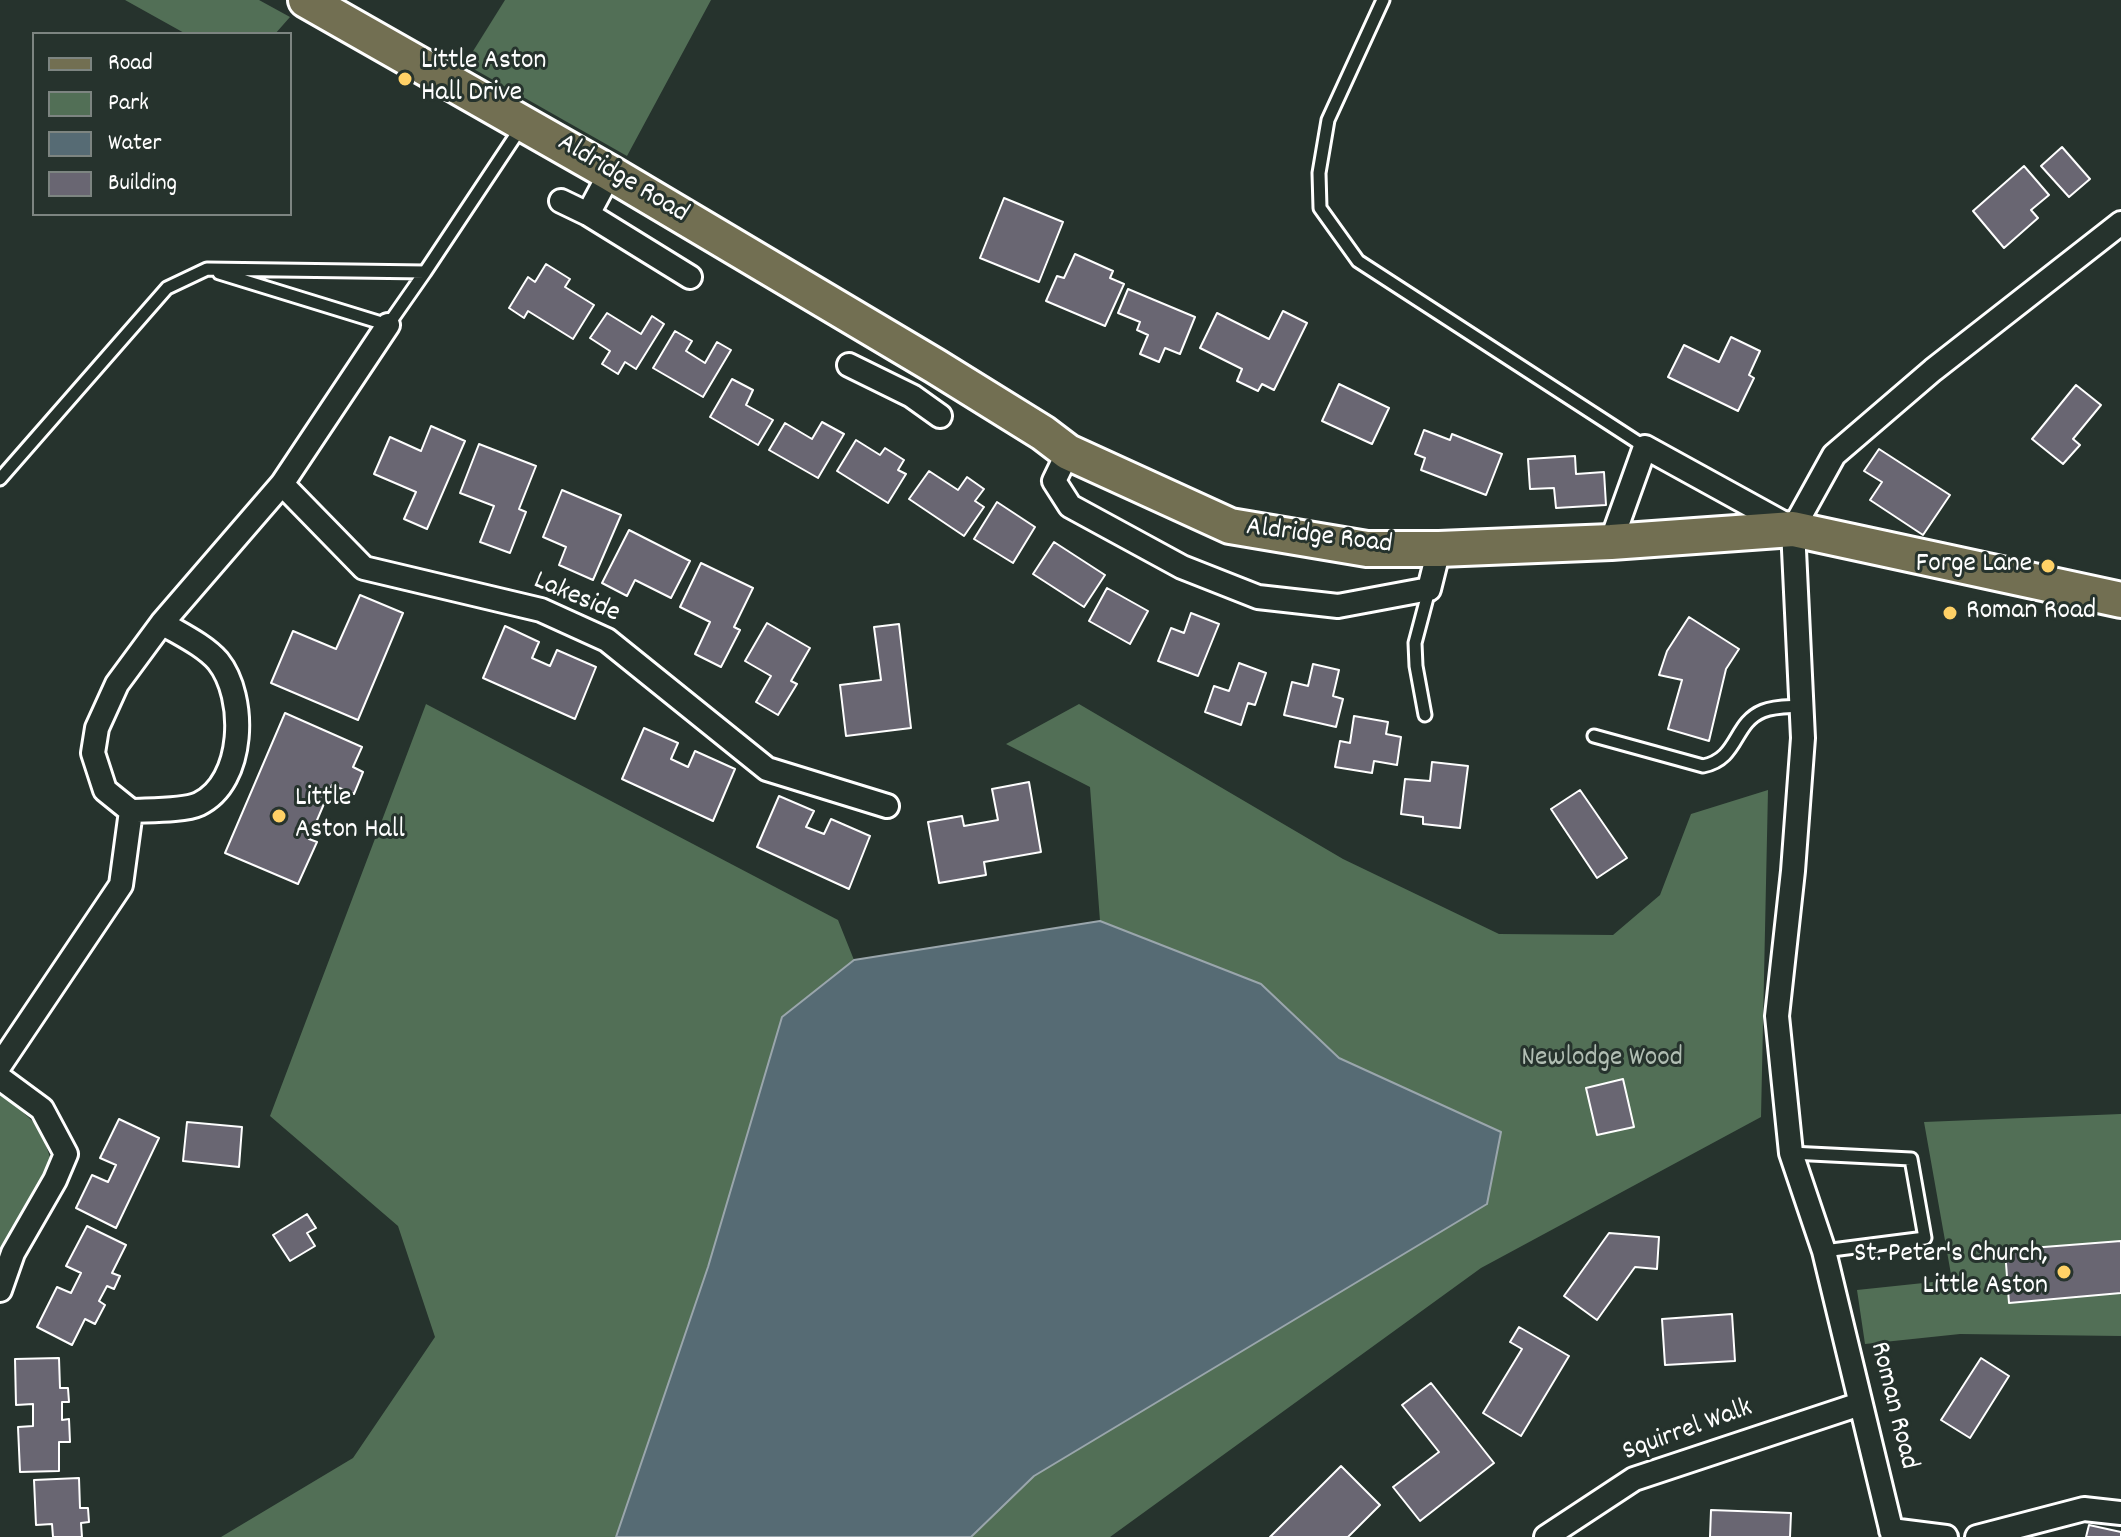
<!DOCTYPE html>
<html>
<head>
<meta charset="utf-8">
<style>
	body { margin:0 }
	#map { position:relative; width:2121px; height:1537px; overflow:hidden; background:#26332d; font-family:Dekko,sans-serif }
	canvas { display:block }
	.legend { position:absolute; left:32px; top:32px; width:260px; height:184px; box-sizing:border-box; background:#26332d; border:2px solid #7d8581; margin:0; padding:10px 14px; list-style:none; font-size:24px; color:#fff }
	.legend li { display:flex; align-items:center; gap:16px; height:40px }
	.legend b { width:40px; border:2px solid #7d8581 }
</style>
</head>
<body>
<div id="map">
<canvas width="2121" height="1537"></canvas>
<ul class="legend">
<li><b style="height:10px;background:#726f52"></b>Road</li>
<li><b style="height:22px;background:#526f56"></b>Park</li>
<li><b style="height:22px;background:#566b74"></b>Water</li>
<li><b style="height:22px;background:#696672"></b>Building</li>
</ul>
</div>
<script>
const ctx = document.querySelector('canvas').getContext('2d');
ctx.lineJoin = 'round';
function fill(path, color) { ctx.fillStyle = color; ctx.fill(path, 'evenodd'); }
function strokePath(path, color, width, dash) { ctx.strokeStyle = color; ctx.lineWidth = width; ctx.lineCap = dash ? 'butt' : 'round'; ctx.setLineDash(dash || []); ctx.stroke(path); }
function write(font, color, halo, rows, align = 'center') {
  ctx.font = font + ' Dekko,sans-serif'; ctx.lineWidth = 6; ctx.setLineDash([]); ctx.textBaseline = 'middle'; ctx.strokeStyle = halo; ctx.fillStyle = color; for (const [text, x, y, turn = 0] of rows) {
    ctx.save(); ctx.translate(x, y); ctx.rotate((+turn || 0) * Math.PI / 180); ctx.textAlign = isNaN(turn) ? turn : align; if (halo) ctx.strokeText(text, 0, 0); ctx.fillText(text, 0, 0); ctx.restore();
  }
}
const green = new Path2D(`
	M125,0H259L290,17L275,34H186Z
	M505,0H711L627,156L465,64Z
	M426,704L838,920L854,960L782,1018L708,1267L616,1537H221L353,1458L435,1337L398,1226L270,1116Z
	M1079,704L1343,859L1499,934L1613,935L1660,895L1691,814L1768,790L1761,1117L1481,1268L1110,1537H971L1034,1476L1501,1133L1339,1058L1261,984L1100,921L1090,787L1006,744Z
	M0,1091L40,1128L52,1163L0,1257Z
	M2121,1114V1336L1960,1334L1865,1344L1857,1290L1952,1280L1924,1122Z`);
const water = new Path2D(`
	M1100,921L1261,984L1339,1058L1501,1132L1487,1204L1034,1476L971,1537H616L708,1267L782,1017L854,960Z`);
const building = new Path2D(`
	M2062,147L2090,179L2069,197L2041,166Z
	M2024,166L2049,195L2031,210L2038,218L2004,248L1973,211Z
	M1004,198L1063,222L1039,282L980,258Z
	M1075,254L1113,271L1110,278L1124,284L1105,326L1046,301L1057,276L1064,278Z
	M546,264L570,279L565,287L594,305L573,339L528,311L524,318L509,308L528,277L535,282Z
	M1128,289L1195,317L1180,354L1165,348L1159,362L1140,354L1148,335L1137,330L1140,322L1118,313Z
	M1283,311L1307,323L1274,390L1262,384L1258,391L1237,381L1242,369L1200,348L1217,313L1269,339Z
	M607,313L641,334L652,316L664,324L636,369L625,362L618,374L602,364L610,351L590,338Z
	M675,331L692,341L686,351L705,363L717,342L731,350L703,397L653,368Z
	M1731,337L1760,351L1749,375L1754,378L1738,411L1668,377L1684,345L1719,362Z
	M732,379L753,390L746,405L773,420L758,445L710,417Z
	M1339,384L1389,408L1372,444L1322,421Z
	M2076,385L2101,405L2073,439L2080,445L2063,464L2032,439Z
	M822,422L844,434L818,478L769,450L785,423L812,439Z
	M431,426L465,441L427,529L404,519L416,492L374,474L390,437L421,451Z
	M1424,430L1450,440L1452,434L1502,454L1486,495L1421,470L1425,458L1415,454Z
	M856,440L880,455L885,448L904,460L898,470L906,474L888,503L837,471Z
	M479,444L536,466L519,509L526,512L510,553L480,542L494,506L460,493Z
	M1879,449L1950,495L1923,535L1870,500L1882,482L1864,471Z
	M1575,456L1576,474L1604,472L1606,505L1556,508L1554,488L1530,489L1528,459Z
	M929,471L958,490L967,477L984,489L975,501L984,507L964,536L909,499Z
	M562,490L621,515L593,580L559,565L566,547L543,537Z
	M997,502L1035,527L1013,563L974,539Z
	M629,530L690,561L671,598L635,580L627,596L602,583Z
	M1054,542L1105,575L1084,607L1033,574Z
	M701,563L753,588L734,627L740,630L721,667L695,654L710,622L680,607Z
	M1107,588L1148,611L1130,644L1089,621Z
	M360,595L403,613L358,720L271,683L293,631L336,649Z
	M1191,613L1219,624L1198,676L1158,661L1171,628L1184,633Z
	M1689,617L1739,649L1726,669L1709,741L1668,729L1682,680L1659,675L1667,651Z
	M767,623L810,648L791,681L797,684L778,715L756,702L771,676L745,661Z
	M899,624L911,728L846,736L840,685L881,680L874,627Z
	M505,626L539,642L532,658L550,666L557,650L596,667L575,719L483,678Z
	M1239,663L1266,673L1255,705L1248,703L1241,725L1205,712L1214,686L1229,691Z
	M1313,664L1339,670L1333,696L1343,699L1336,727L1284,715L1292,682L1308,686Z
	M285,713L362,747L353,767L363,772L354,794L332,785L309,839L317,842L298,884L225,853Z
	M1354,716L1388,722L1386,734L1401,737L1397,765L1374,761L1372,773L1335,767L1340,741L1350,743Z
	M644,728L678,743L671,759L688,767L695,751L735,769L713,821L622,779Z
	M1432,762L1468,766L1460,828L1423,824V817L1401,814L1405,779L1430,781Z
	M1029,782L1041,852L984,862L986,875L939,883L928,822L962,816L964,826L998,820L992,789Z
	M1580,790L1627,858L1597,878L1551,809Z
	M779,796L814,811L806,827L824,834L831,819L870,836L849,889L757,847Z
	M1623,1079L1634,1127L1597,1135L1586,1088Z
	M119,1119L159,1138L116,1228L76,1208L92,1175L108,1182L116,1165L100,1158Z
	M187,1122L242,1127L239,1167L183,1161Z
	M307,1214L316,1228L307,1233L315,1246L290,1261L273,1235Z
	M87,1226L126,1245L112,1273L120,1276L114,1289L107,1286L99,1301L105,1305L95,1324L85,1319L72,1345L37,1327L57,1287L71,1293L81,1273L66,1266Z
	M1609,1233L1659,1237L1657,1269L1635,1267L1597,1320L1564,1296Z
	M2121,1241V1293L2009,1303L2005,1250Z
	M1732,1314L1735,1361L1665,1365L1662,1319Z
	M1519,1327L1569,1356L1521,1436L1483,1413L1522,1349L1510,1342Z
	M59,1358L60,1388H68L69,1402H62V1420L69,1419L70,1442H59V1471L20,1472L18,1427L33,1426V1404L16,1405L15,1359Z
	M1981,1358L2009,1376L1970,1438L1941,1420Z
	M1431,1383L1494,1463L1420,1521L1393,1487L1439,1452L1402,1405Z
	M1341,1466L1380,1505L1348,1537H1270Z
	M79,1478L80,1508H88L89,1522L81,1523L82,1537H53L52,1524L36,1525L34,1480Z
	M1711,1510L1791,1513L1790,1537H1710Z
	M2089,1525L2121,1532V1537H2086Z`);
const service = new Path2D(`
	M1383,0L1328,120L1319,173L1320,208L1358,261L1645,447
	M219,273L388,325L425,272
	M0,479L167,288L207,269L425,272L522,126
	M1425,715L1416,666L1415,643L1429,590
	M1594,736L1703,766C1739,759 1733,723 1763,711C1775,706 1789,707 1802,706
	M1791,1153L1911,1159L1925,1238L1824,1251`);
const minor = new Path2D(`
	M561,201L588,214L690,277
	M588,214L610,173
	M849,365L912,396L940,416
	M1068,452L1054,481L1070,506L1182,567L1258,597L1338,606L1429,589L1439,549
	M282,484L364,568L541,610L607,640L767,769L887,806
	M1793,529L1803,738L1793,871L1777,1016L1791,1153L1824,1251L1893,1537
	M1793,529L1834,455L1933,370L2121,223
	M1611,542L1645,447L1792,528
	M131,811L105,790L93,753L97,728L117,684L162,623
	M0,1065L121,885L131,811C149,810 184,811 199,804C245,782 247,697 218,661C204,645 180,634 162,623L282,484L388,325
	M0,1078L42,1109L66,1154L55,1180L13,1253L0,1290
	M1891,1530L1946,1537
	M1546,1537L1634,1479L1860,1404
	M1977,1537L2084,1509L2121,1513`);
const primary = new Path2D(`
	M306,0L610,173L935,366L1043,433L1068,452L1230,526L1367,549H1439L1611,542L1793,529L2121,600`);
const markers = [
	[405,79,8,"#ffd166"],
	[2048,566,8,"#ffd166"],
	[1950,613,8,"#ffd166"],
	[279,816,8,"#ffd166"],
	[2064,1272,8,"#ffd166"]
];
const poiNames = [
	["Little Aston",421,63],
	["Hall Drive",421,95],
	["Forge Lane",2032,566,"right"],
	["Roman Road",1966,613],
	["Little",295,800],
	["Aston Hall",295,832],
	["St. Peter's Church,",2048,1256,"right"],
	["Little Aston",2048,1288,"right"]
];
const streetNames = [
	["Aldridge Road",622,180,31],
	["Aldridge Road",1319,538,7],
	["Lakeside",576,599,23],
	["Roman Road",1892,1406,76],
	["Squirrel Walk",1688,1432,-20]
];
const parkNames = [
	["Newlodge Wood",1602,1060]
];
fill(green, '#526f56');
fill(water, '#566b74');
strokePath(water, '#9aa6ac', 2);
fill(building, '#696672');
strokePath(building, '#fff', 2);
strokePath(service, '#fff', 17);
strokePath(minor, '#fff', 28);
strokePath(primary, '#fff', 40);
strokePath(service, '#26332d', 11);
strokePath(minor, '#26332d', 22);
strokePath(primary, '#726f52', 34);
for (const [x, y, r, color] of markers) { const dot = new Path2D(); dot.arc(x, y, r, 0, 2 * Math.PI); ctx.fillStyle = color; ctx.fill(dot); strokePath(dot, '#26332d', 3); }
write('28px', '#fff', '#26332d', poiNames, 'left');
write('28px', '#fff', '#26332d', streetNames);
write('28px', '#b1beb3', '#26332d', parkNames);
</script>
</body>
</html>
